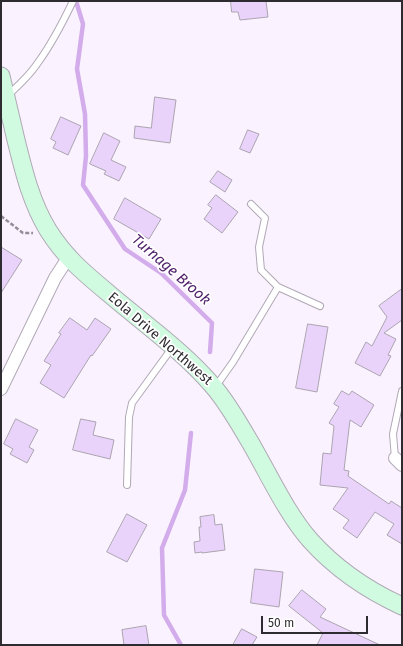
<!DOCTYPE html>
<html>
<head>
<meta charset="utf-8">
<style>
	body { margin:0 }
	#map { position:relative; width:403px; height:646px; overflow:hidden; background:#faf2ff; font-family:"Fira Sans",sans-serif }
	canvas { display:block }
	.frame { position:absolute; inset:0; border:2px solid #2f2c31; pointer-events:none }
	.scale { position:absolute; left:261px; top:616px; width:107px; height:18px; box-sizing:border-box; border:2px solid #2f2c31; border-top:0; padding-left:5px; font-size:12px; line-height:14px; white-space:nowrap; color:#2f2c31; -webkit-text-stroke:3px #fff; paint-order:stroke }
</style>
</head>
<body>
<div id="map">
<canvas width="403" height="646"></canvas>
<div class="frame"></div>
<div class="scale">50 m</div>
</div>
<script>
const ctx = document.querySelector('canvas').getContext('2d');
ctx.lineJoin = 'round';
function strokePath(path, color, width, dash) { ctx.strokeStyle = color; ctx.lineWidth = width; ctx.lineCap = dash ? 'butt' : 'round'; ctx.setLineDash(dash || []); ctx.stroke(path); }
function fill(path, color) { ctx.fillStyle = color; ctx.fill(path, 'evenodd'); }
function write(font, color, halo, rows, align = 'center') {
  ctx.font = font + ' "Fira Sans",sans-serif'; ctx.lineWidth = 3.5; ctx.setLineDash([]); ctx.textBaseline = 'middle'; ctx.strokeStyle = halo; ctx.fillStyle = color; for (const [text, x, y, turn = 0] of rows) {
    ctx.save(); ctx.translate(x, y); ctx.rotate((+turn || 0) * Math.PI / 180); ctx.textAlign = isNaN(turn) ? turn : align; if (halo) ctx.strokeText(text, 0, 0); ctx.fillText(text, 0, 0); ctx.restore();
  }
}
const stream = new Path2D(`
	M76,1L83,24L77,69L85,114L86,156L83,185L125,249L161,273L212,323L210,352
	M181,645L164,615L162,548L185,490L191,433`);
const building = new Path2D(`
	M231,1H266L268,17L240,20L238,12H232Z
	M155,97L176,100L170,143L134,138L135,126L151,128Z
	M61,117L81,126L68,155L53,148L56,142L51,139Z
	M248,130L259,134L250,153L240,149Z
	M104,133L120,141L111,160L126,167L119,181L104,174L106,171L90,164Z
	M218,171L232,180L225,192L210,182Z
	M216,195L238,212L222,233L204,219L212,208L208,205Z
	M125,198L161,219L149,239L114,219Z
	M1,247L22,260L1,293Z
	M402,289V320L384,333L396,339L388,355L391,356L380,376L355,363L366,342L372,346L387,317L379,306Z
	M70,318L87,330L95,318L111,329L92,356L91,355L64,398L40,383L51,365L44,361L61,334L59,333Z
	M308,324L328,327L317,392L296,388Z
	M342,391L349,395L352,391L374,405L361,427L350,420L344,470L349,471L348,476L389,504L391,501L402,508V544L387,535L394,524L375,512L357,538L343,528L349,520L333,509L348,488L320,485L323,453L331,454L334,426L329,423L339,407L334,404Z
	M16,419L38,430L29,447L34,450L27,463L10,454L13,449L4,444Z
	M81,419L96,422L93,435L114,440L110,459L73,450Z
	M127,514L147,525L127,562L107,552Z
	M214,515L215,525L222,524L225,550L202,553V552L195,553L194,542L200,541L199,527H201L200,517Z
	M255,569L283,572L279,607L251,603Z
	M302,590L326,609L320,617L380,645H317L323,633L289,606Z
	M146,626L149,645H124L122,630Z
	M242,629L257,637L252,645H233Z`);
const path = new Path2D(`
	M1,216L23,233H33`);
const lane = new Path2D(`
	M7,96C18,86 29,76 37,64C51,45 63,22 73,1
	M251,204L265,218L259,247L261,270L278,287L320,306
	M216,386L233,362L278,287
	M395,458L393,434L402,391
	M127,485L129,417L132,403L172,348`);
const street = new Path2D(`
	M1,389L55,278L68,258
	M395,458L402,465`);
const secondary = new Path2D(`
	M1,76C6,97 11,119 16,140C24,172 31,202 48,230C65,257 83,272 107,292C143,323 182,350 213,386C228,403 243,430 254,449C271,479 288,515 310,540C336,569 367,590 402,606`);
const streetNames = [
	["Eola Drive Northwest",160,339,41]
];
const waterNames = [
	["Turnage Brook",171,270,41]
];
strokePath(stream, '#d3aceb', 4.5);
fill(building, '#ead3fa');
strokePath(building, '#aba4b0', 1);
strokePath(lane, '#b0a9b5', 8);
strokePath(street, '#b0a9b5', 14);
strokePath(secondary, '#b0a9b5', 19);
strokePath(path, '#938d96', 2.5, [4, 2]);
strokePath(lane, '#fff', 6);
strokePath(street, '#fff', 12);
strokePath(secondary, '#d0fbe0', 17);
write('14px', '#2f2c31', '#fff', streetNames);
write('italic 15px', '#53236d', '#fff', waterNames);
</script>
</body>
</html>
